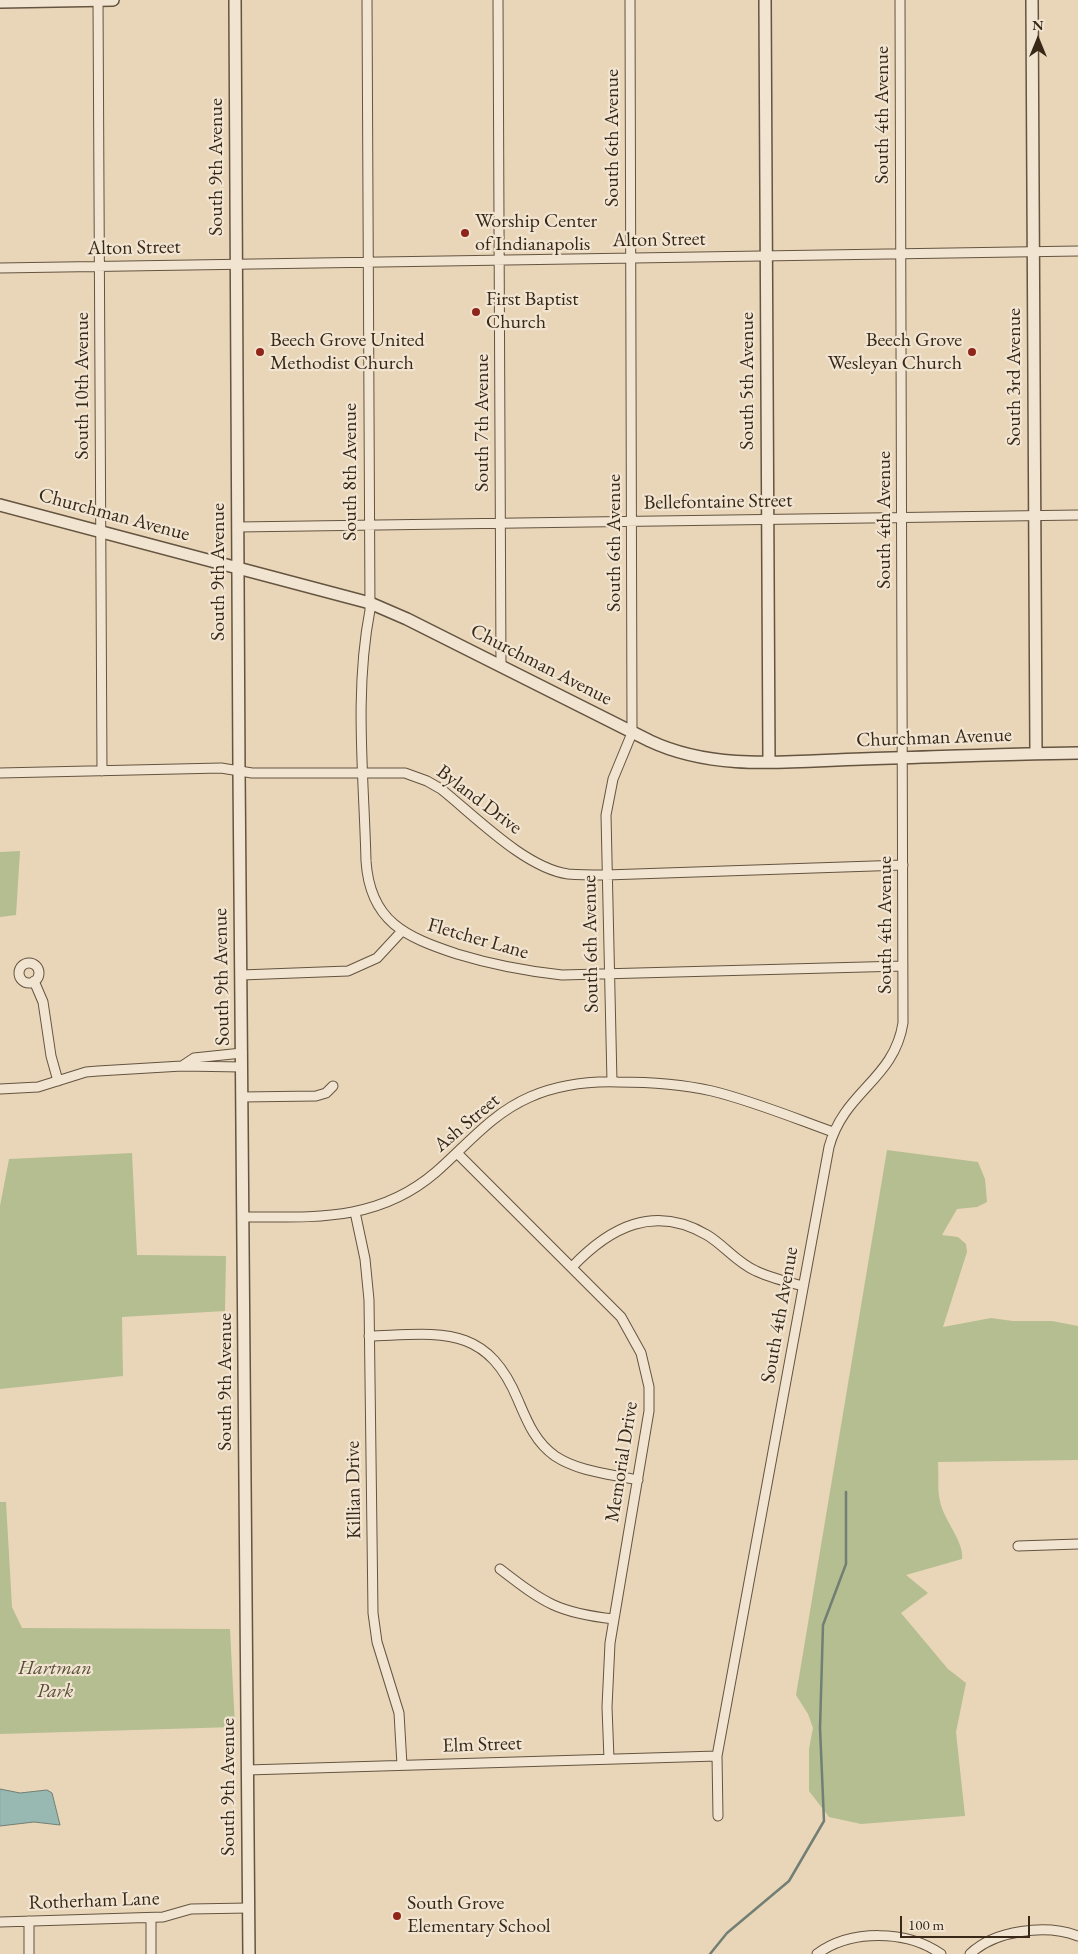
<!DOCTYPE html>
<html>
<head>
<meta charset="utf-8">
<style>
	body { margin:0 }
	#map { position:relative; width:1078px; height:1954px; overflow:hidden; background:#e9d6b8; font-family:"EB Garamond",serif }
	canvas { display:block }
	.north { position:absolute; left:1013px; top:15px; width:50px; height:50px; -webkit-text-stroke:4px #f1e4d1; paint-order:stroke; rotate:0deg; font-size:14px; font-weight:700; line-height:20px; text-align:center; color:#372818 }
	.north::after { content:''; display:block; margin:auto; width:18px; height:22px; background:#372818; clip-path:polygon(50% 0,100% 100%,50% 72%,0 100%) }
	.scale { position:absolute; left:900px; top:1916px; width:130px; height:22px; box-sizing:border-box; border:2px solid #372818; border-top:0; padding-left:6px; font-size:15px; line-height:18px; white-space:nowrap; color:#372818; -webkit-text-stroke:4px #f1e4d1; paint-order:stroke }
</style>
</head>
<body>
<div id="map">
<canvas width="1078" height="1954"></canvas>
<div class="north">N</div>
<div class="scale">100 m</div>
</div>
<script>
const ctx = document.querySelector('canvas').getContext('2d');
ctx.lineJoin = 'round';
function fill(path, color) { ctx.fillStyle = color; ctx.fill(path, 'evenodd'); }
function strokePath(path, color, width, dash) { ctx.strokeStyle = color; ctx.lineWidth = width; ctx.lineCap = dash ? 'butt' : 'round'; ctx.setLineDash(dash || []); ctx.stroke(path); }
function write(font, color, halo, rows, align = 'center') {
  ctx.font = font + ' "EB Garamond",serif'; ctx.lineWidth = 4.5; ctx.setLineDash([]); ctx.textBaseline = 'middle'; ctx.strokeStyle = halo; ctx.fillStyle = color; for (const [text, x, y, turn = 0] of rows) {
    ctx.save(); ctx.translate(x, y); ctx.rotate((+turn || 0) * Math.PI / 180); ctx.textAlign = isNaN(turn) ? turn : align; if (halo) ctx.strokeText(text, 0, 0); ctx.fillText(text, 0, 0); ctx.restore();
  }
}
const green = new Path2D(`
	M20,851L16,915L0,917V852Z
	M887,1150L978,1162L985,1179L987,1202L977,1207L957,1209L942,1235L958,1237L966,1244L967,1252L943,1327L991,1318L1013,1321H1052L1078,1326V1460L938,1462C939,1475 937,1489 940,1501C943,1519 965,1543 962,1559L906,1575L928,1593L901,1613L948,1669L966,1683L956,1732L965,1816L861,1824L829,1817L809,1791V1749L813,1728L808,1714L796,1695Z
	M132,1153L137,1255L226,1256L225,1311L122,1317L123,1376L0,1389V1206L9,1159Z
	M0,1502H6L12,1607L22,1628L230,1629L235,1727L0,1734Z`);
const water = new Path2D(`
	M0,1789L20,1793L47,1790L52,1793L60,1825L34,1822L0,1826Z`);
const stream = new Path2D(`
	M710,1954L727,1933L789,1881L824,1821L820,1728L823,1625L846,1564V1492`);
const minor = new Path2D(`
	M98,0L102,771
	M367,0L370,610C354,692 364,778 366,861C370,922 406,937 457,954C493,965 525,971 562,975L903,966
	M498,0L501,666
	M0,268L1078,251
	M238,527L1078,515
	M0,773L221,768L252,773H405L427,781L441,789C475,816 525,868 568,874C581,875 593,875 606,875L903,865
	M19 973a10 10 0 1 1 20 0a10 10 0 1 1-20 0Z
	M241,975L348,971L377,958L402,931
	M34,981L43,1002L51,1056L58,1081
	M182,1066L194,1058L242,1053
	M612,1082L606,815L613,779L632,733L630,0
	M0,1089L38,1087L86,1072L98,1071L182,1066L242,1067
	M242,1097L316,1096L326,1093L333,1086
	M457,1153L621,1317L641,1353L649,1387V1411L610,1643L607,1707L609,1759
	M355,1212L365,1259L369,1300L373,1613L377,1642L399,1713L402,1765
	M244,1217C315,1217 378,1222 436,1172C467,1145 491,1114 530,1097C558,1085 588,1081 618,1082C650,1082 681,1084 712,1091C753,1101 794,1118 833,1132
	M572,1267C610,1227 654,1204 707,1235C724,1245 737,1263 756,1271C771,1278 787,1282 803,1286
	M369,1336C440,1334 486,1323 518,1400C527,1421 535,1442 555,1456C579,1472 611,1474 638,1480
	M1018,1546L1078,1544
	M500,1569C544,1603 558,1613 614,1619
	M247,1770L717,1756
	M718,1816L717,1756L829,1147C844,1091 894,1080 903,1023L900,0
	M151,1918V1954
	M29,1921V1954
	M0,1922L163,1917L191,1909L248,1908
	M817,1954C851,1929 907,1930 941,1954
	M970,1954C995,1930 1046,1924 1078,1936`);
const tertiary = new Path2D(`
	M235,0L239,771L249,1954
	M765,0L769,762
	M1032,0L1036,753
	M0,2L113,0
	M0,505L370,603L407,619L650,741C716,772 792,761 862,759C934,757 1006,754 1078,753`);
const markers = [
	[465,233,5,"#8f2418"],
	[476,312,5,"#8f2418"],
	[260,352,5,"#8f2418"],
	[972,352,5,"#8f2418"],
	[397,1916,5,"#8f2418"]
];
const streetNames = [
	["South 4th Avenue",883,115,-90],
	["South 6th Avenue",613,138,-90],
	["South 9th Avenue",217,167,-90],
	["Alton Street",659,240,-1],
	["Alton Street",134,248,-1],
	["South 3rd Avenue",1015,377,-90],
	["South 5th Avenue",748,381,-90],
	["South 10th Avenue",83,386,-90],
	["South 7th Avenue",483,423,-90],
	["South 8th Avenue",351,472,-90],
	["Bellefontaine Street",718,502,-1],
	["Churchman Avenue",114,515,15],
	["South 4th Avenue",885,520,-90],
	["South 6th Avenue",615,543,-90],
	["South 9th Avenue",219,572,-90],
	["Churchman Avenue",541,665,27],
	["Churchman Avenue",934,738,-2],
	["Byland Drive",479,800,37],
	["South 4th Avenue",886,925,-90],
	["Fletcher Lane",478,939,16],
	["South 6th Avenue",591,944,-91],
	["South 9th Avenue",222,977,-91],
	["Ash Street",467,1123,-40],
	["South 4th Avenue",780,1315,-80],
	["South 9th Avenue",226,1382,-90],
	["Memorial Drive",622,1462,-81],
	["Killian Drive",354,1490,-91],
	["Elm Street",482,1745,-2],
	["South 9th Avenue",229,1787,-90],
	["Rotherham Lane",94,1901,-2]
];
const poiNames = [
	["Worship Center",475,222],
	["of Indianapolis",475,245],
	["First Baptist",486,300],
	["Church",486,323],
	["Beech Grove United",270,341],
	["Methodist Church",270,364],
	["Beech Grove",962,341,"right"],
	["Wesleyan Church",962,364,"right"],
	["South Grove",407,1904],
	["Elementary School",407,1927]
];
const parkNames = [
	["Hartman",55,1669],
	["Park",55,1692]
];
fill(green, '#b4be91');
fill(water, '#97b9b1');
strokePath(water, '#717f74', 1);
strokePath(stream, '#717f74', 2.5);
strokePath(minor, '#645440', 11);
strokePath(tertiary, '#645440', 14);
strokePath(minor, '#f1e4d1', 9);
strokePath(tertiary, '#f1e4d1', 11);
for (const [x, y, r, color] of markers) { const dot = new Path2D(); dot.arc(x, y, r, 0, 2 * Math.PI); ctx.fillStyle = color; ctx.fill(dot); strokePath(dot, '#f1e4d1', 2); }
write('20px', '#372818', '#f1e4d1', streetNames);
write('20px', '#372818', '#f1e4d1', poiNames, 'left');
write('italic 20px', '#564e36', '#f1e4d1', parkNames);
</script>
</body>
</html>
